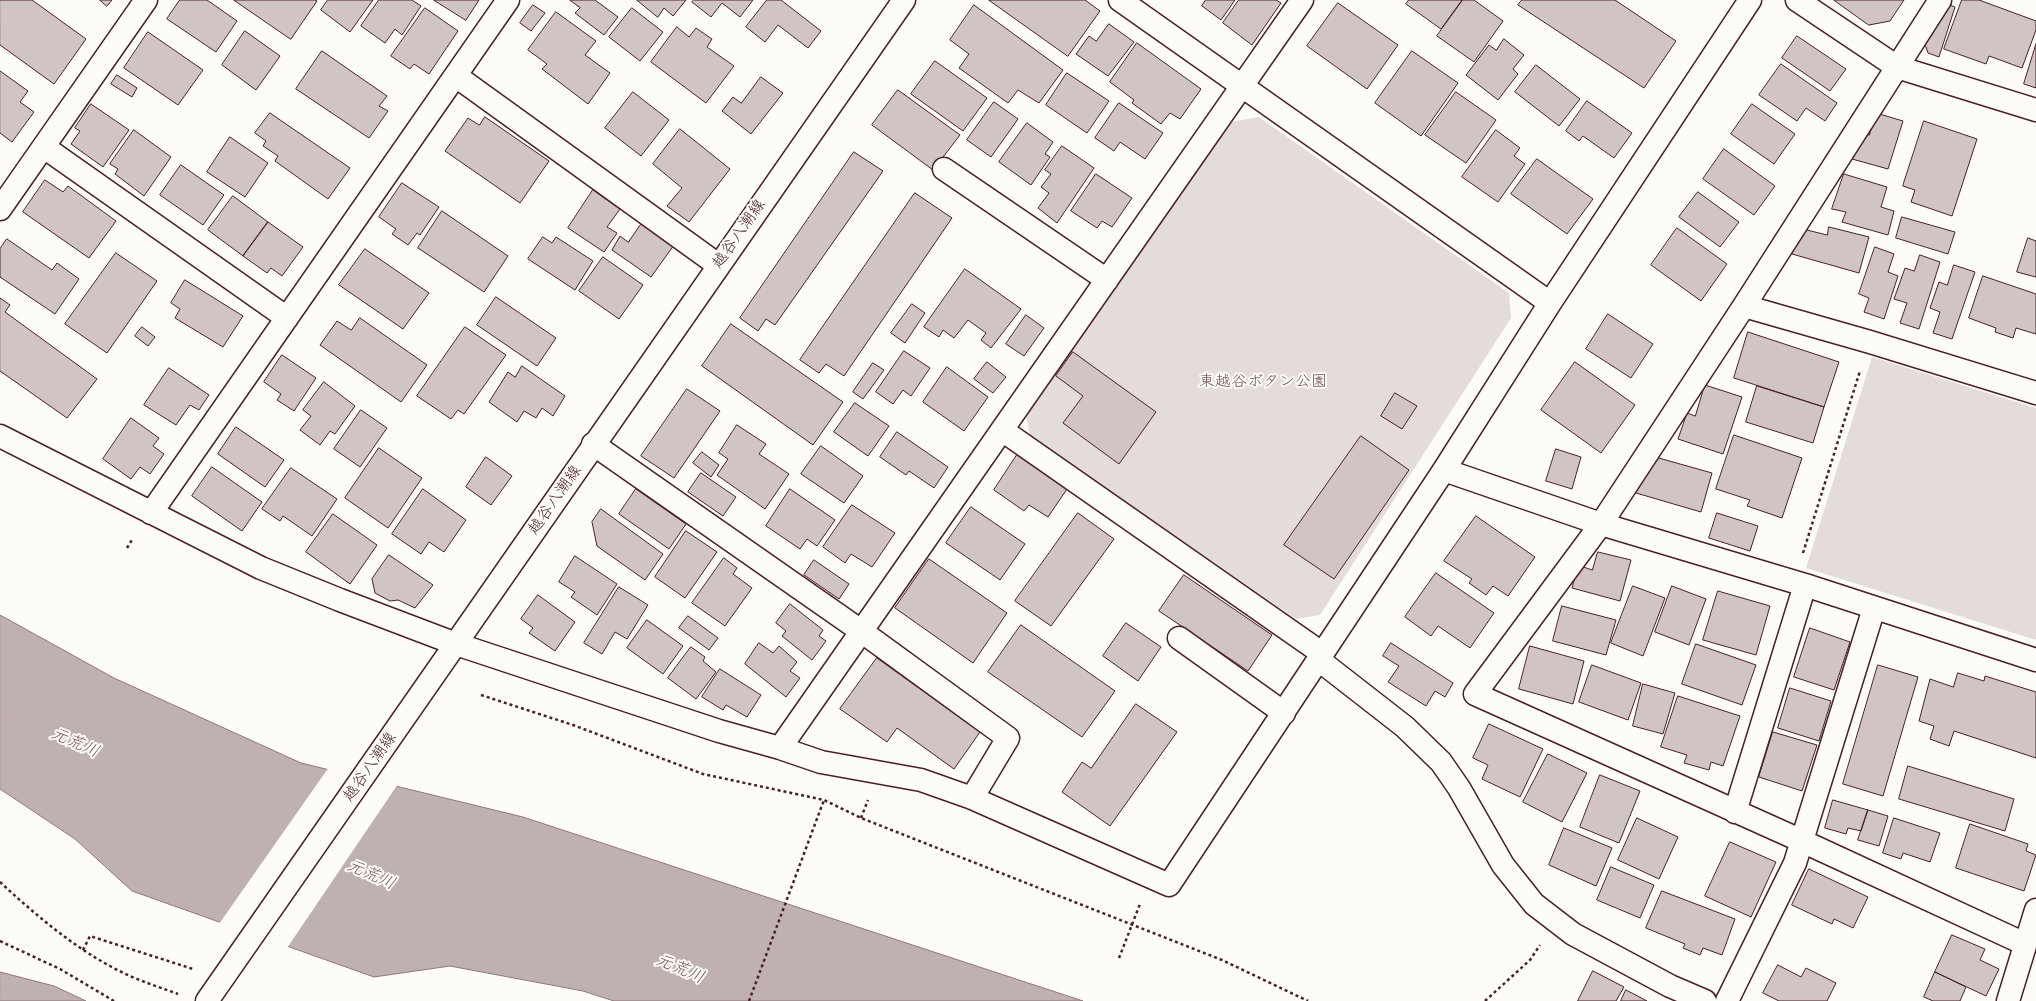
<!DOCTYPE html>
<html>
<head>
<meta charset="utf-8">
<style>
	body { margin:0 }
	canvas { display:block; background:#fdfcf7 }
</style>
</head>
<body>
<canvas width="2036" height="1001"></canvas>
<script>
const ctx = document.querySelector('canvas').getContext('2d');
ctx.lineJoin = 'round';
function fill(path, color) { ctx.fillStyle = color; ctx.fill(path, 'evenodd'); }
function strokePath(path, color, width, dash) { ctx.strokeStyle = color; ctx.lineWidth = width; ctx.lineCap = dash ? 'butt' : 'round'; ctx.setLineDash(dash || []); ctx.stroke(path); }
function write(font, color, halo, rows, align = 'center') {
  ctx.font = font + ' Caveat,"Klee One",sans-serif'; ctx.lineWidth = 4; ctx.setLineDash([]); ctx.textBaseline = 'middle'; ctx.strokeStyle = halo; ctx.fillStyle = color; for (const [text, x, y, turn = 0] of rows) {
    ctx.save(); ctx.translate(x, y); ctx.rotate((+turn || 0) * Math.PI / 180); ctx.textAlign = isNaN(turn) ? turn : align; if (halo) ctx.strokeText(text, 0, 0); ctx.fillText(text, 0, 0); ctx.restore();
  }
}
const green = new Path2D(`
	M1259,117L1509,293L1511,318L1320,615L1296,619L1030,436L1026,415L1231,122Z
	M1872,357L2036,408V640L1806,568Z`);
const water = new Path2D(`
	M0,615L114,678L301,763L523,817L1083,1001H614L583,991L450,966L374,977L132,891L75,839L0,789Z
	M0,972L54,986L86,1001H0Z`);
const pier = new Path2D(`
	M329,767L398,784L287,948L219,924Z`);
const building = new Path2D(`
	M0,0H32L86,39L54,84L0,45Z
	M100,0H112L107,6Z
	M180,0H207L237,21L216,52L167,19Z
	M234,0H315L317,1L291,39Z
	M328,0H373L350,32L321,10Z
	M379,0H412L421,6L402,35L395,29L385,43L361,26Z
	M434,0H479L466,20Z
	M570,0H595L618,17L604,35L575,13L580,8Z
	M637,0H686L673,16L664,8L658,17Z
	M694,0H753L740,17L722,3L711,17L692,2Z
	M767,0H781L821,31L808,48L778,25L765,42L746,27Z
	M989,0H1085L1100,11L1068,56Z
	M1206,0H1235L1221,20L1202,6Z
	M1239,0H1276L1281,3L1252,45L1223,23Z
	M1409,0H1462L1441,29L1406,4Z
	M1463,0H1474L1503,21L1474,62L1437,36Z
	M1522,0H1615L1676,41L1644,88L1518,5Z
	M1834,0H1904L1890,21L1869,25Z
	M1962,0H1979L2036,21V30L2022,68L1989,56L1986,64L1944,49Z
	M1338,3L1398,45L1367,89L1307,46Z
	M1945,3L1955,7L1939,57L1928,53L1922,36Z
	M533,5L545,13L531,31L520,23Z
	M974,5L1063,70L1039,103L1018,90L1008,103L959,68L969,54L950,40Z
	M425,8L458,31L429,74L414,64L410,69L391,56Z
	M632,8L663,32L640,61L609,37Z
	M556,12L596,41L585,55L610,73L588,104L542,69L547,64L528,50Z
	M1109,24L1134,42L1108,76L1076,54L1089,36L1096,41Z
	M677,27L689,37L696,28L712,39L707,47L734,66L706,103L651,62Z
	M245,31L280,56L256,90L222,65Z
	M148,32L203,70L178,105L124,68Z
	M1797,36L1846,69L1830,91L1782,58Z
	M1504,39L1524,55L1513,69L1518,74L1498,100L1466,75L1489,45L1496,50Z
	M1137,43L1201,89L1180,119L1170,113L1161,124L1132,103L1134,100L1110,82Z
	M2036,44V88L2024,84Z
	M322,51L387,96L379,106L388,111L369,138L296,89Z
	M1412,51L1458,83L1421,136L1375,103Z
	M935,61L987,98L963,131L911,94Z
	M1781,64L1837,103L1825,121L1806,108L1797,121L1759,95Z
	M1536,65L1580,99L1559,126L1515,92Z
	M0,71L28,91L20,102L34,112L12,142L0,133Z
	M1067,73L1109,101L1087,133L1046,105Z
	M117,75L137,88L132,97L111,84Z
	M761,77L783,93L751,134L722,111L733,97L741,103Z
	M898,90L960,135L933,170L872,125Z
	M633,92L669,120L641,156L605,128Z
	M1456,92L1496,120L1466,163L1425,135Z
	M1587,101L1632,133L1614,158L1583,136L1579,141L1566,131Z
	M994,102L1018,119L991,157L967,140Z
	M1119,103L1163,133L1145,159L1120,142L1114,151L1095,138Z
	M91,104L129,130L103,167L71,144L80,131L75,128Z
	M1752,104L1795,134L1774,164L1731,134Z
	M270,113L350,168L328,199L275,161L278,156L263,146L266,141L255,133Z
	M1876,113L1903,121L1888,169L1852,159L1860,133L1869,135Z
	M485,117L549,161L520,203L445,151L468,118L479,125Z
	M1924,121L1977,139L1952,216L1911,202L1915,190L1903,186Z
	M1027,123L1053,142L1045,154L1050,157L1031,185L999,162Z
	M680,129L730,169L689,222L667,206L682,188L653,164Z
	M134,130L171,157L144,196L115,174L118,169L110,164Z
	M1496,130L1520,148L1514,156L1525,164L1498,202L1462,177Z
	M230,137L268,163L245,197L207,172Z
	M1062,146L1094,168L1057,223L1038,208L1049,193L1041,187L1051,174L1045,170Z
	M1724,149L1775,186L1754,215L1703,179Z
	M854,152L883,171L775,325L766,319L758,331L740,318Z
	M1537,159L1593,199L1567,234L1511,194Z
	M181,165L224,195L203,225L160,195Z
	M1096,174L1132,198L1112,227L1102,221L1097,228L1071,211Z
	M1844,174L1887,187L1881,207L1894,211L1888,235L1842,222L1846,212L1832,209Z
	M45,180L63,192L68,186L116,221L89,258L23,212Z
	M402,183L439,207L420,235L417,233L408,245L392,234L396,229L379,217Z
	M593,190L620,209L607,227L617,233L604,252L568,228Z
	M1698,192L1739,222L1720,247L1679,217Z
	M915,193L952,218L844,376L826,364L819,373L800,360Z
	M233,196L268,222L243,256L208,230Z
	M442,211L508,256L484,292L418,248Z
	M1902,217L1955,232L1948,254L1896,238Z
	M268,222L303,247L282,276L271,268L267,273L243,256Z
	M642,223L674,245L651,277L612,250L620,236L628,242Z
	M1829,227L1869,237L1859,273L1792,254L1799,228L1827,235Z
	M1677,228L1727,264L1701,301L1651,265Z
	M543,237L552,243L556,237L593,261L575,290L528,259Z
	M2028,238L2036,241V277L2017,272Z
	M7,239L52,270L57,263L79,279L55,314L0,277V249Z
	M1875,247L1894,254L1888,272L1898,276L1884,319L1864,312L1869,298L1859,294Z
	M365,249L429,293L403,329L339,285Z
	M116,253L157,281L107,353L65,324Z
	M1920,255L1940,262L1919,329L1900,323L1907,303L1894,299L1905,268L1914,271Z
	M603,257L643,285L619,319L579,291Z
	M1954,265L1975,272L1952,339L1933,333L1940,312L1930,308L1939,282L1947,285Z
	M965,269L1021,309L991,348L981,340L986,333L968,320L954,338L943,330L939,337L924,327Z
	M1983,276L2036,294V334L2016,328L2013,338L1995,332L1996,328L1969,318Z
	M185,280L243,316L223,347L175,318L180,309L171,303Z
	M496,297L556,338L537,366L477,325Z
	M0,298L10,305L5,312L97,379L67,418L0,371Z
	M912,304L925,313L905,343L891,333Z
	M1608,314L1653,344L1631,378L1586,349Z
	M1026,315L1044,328L1024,356L1006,344Z
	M360,318L427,365L401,402L320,345L337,321L351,330Z
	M731,324L843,402L813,445L702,366Z
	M142,327L155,337L148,346L135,336Z
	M465,327L506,355L464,414L458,410L451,419L417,396Z
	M1748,332L1839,362L1824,407L1734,378Z
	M904,351L930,368L911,396L903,390L893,404L876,392Z
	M1073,352L1156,412L1119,464L1063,423L1083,396L1056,376Z
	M282,355L316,378L294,411L277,400L281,394L264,382Z
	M987,362L1006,377L993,393L974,379Z
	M1575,362L1635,405L1601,453L1541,410Z
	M873,363L884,370L863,399L853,392Z
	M522,366L565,396L553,416L542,408L536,418L524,411L517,422L489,402L508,372L515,377Z
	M947,367L988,397L964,431L923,402Z
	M169,368L209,395L199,410L190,405L176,425L144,405Z
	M324,382L355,406L335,434L330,431L320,445L300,430L311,416L303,410Z
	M1705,385L1742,397L1723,454L1678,439L1687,413L1695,416Z
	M1757,386L1824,407L1813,443L1746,422Z
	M687,389L720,411L674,478L641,456Z
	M1395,393L1417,406L1402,429L1381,416Z
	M855,403L889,426L868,456L834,432Z
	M361,410L387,428L360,467L334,449Z
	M131,418L159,438L153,446L164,454L150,474L140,467L131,479L103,459Z
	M737,425L766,444L759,454L789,474L765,509L717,475L728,459L719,453Z
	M236,427L284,460L265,487L218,454Z
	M897,432L948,467L934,488L909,471L906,475L880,457Z
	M1734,435L1802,458L1782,518L1747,506L1750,500L1716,489Z
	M1361,436L1409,470L1334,579L1284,545Z
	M821,446L863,476L844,503L801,474Z
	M379,448L422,478L388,528L345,498Z
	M1556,449L1581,457L1572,489L1546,481Z
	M702,452L719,465L711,477L693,463Z
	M1017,455L1067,489L1048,517L1029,505L1024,511L994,490Z
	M1648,455L1712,473L1701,512L1636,493Z
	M486,457L512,476L491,505L466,487Z
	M212,467L262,502L242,531L192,496Z
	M291,468L337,499L312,536L283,516L280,521L262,509Z
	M701,473L736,497L723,516L688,492Z
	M423,489L466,520L444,552L429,542L421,554L392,534Z
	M636,489L686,524L669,549L619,514Z
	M790,489L835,520L817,546L807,539L800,549L766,526Z
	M852,505L895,533L872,567L851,554L845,563L823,547Z
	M971,507L1025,544L1000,580L946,543Z
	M601,509L663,554L645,580L597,546L592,522Z
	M1078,513L1114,539L1051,626L1015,601Z
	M1717,513L1758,526L1750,551L1709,538Z
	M333,514L377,545L350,584L306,552Z
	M1476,516L1535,557L1508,596L1493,586L1486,595L1469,583L1472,579L1444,561Z
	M686,531L717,552L685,598L655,577Z
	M1598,552L1631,560L1620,601L1572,588L1578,565L1592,570Z
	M389,555L433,585L415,608L398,600L390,601L375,593L372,579Z
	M575,556L617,584L597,615L571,597L575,592L559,582Z
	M724,558L737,568L733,574L752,588L725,626L692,603Z
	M929,559L1007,613L973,663L895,608Z
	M814,560L849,584L839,599L804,575Z
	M1436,573L1494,613L1470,648L1438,626L1431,636L1405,617Z
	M1184,575L1272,635L1248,671L1159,611Z
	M1633,586L1665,598L1643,656L1611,643Z
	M1672,586L1706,599L1689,645L1655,632Z
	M619,587L648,605L627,639L615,632L602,654L584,643Z
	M1718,591L1770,606L1756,655L1703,640Z
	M538,595L575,622L555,651L529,633L533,628L521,619Z
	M790,604L823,630L819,636L826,641L812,660L782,636L786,631L776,623Z
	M1562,606L1616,620L1606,655L1553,641Z
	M688,616L718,638L709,650L679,628Z
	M647,620L683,646L663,674L627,648Z
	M1126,623L1161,647L1138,681L1103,656Z
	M1021,625L1115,691L1082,737L988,672Z
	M1810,628L1850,642L1834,690L1794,677Z
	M759,643L773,653L779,646L797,662L790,671L800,678L786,697L745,664Z
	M1391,643L1453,683L1445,697L1435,691L1426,706L1388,682L1399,666L1383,656Z
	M1696,644L1756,665L1742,705L1682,684Z
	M1530,646L1584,661L1573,704L1519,689Z
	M691,647L705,657L703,661L716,672L696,699L668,678Z
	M877,658L980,732L954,769L897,728L887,742L840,709Z
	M1592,665L1641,683L1628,720L1579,702Z
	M1878,665L1918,677L1883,796L1843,784Z
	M720,669L761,695L747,717L726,705L723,710L702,697Z
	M1958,673L1984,681L1985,676L2036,692V758L1954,731L1949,746L1930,739L1934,726L1919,721L1930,679L1953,687Z
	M1643,684L1675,693L1663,734L1633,726Z
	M1790,688L1831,701L1819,741L1778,728Z
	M1678,696L1740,716L1723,766L1711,762L1709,770L1684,763L1687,755L1661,747Z
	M1136,704L1177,732L1110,826L1062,792L1082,762L1091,768Z
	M1489,724L1543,749L1520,797L1482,779L1488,765L1473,758Z
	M1773,732L1817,745L1802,791L1759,777Z
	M1548,754L1587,773L1562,822L1523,802Z
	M1908,766L2014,799L2005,831L1899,799Z
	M1600,775L1640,791L1619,843L1580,827Z
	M1833,800L1868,810L1861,831L1848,828L1846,834L1825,828Z
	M1868,810L1888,816L1879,846L1858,840Z
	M1637,818L1678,837L1659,879L1618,860Z
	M1894,818L1940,833L1930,862L1903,853L1901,859L1883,853Z
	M1970,824L2028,844L2026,851L2036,855L2024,891L1956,868Z
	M1564,828L1612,848L1596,886L1549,865Z
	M1730,842L1776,862L1751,917L1705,896Z
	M1611,867L1654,885L1640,918L1597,900Z
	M1809,869L1868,897L1853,928L1834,919L1832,924L1792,905Z
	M1662,891L1735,919L1722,955L1703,948L1700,955L1683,948L1685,944L1646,928Z
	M1952,935L1985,949L1980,960L1999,969L1986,996L1935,972Z
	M1778,965L1801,977L1806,968L1836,983L1827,1001H1779L1763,993Z
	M1593,971L1624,987L1616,1001H1578Z
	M1935,972L1966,987L1960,1001H1933L1924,997Z
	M1626,990L1647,1001H1621Z`);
const path = new Path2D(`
	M127,548L133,538
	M1803,553L1860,371
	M481,695L573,725L703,774L824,800L861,818L1222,960L1308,1001
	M861,818L868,800
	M0,882C39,918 81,954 130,976C146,983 162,988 178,994
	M0,941L60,969L114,1001
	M83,950L90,936L193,969
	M1119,958L1140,904
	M749,1001L824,800
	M1485,1001L1530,960L1540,945`);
const minor = new Path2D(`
	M1120,0L1550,303
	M1797,0L1897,67L2036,110
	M1940,0L1744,306L1601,524L1475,694L1802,841L2025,944
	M456,76L718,265
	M44,147L287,318
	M944,169L1107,280
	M0,209L146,0
	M1744,306L1870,342L2036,393
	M1002,430L1323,654
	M0,436L261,568L340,600L456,644L719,731L780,748L821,762L921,780L972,798L1169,885L1444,470L1550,303L1750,0
	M593,444L861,631L1008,738L972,798
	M1444,470L1601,524L1805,585L2036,660
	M151,513L508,0
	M1179,638L1284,713
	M1319,660L1405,727L1441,762L1459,788L1503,865L1534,904L1573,934L1670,986L1705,1001
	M780,748L1302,0
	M1735,812L1805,585
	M1727,1001L1795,863L1874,608
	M2008,1001L2036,910`);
const major = new Path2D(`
	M207,1001L904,0`);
const streetNames = [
	["越谷八潮線",739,234,-55],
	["越谷八潮線",555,500,-55],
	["越谷八潮線",370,767,-55]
];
const parkNames = [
	["東越谷ボタン公園",1263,382]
];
const waterNames = [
	["元荒川",75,743,24],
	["元荒川",371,875,24],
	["元荒川",680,969,23]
];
fill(green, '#e3dcda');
fill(water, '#c0b1b1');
strokePath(water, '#91777b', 1);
fill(pier, '#fdfcf7');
fill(building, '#d0c5c4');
strokePath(building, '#4a1f2b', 1);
strokePath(minor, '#4a1f2b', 25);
strokePath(major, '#4a1f2b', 25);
strokePath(path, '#4a1f2b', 2.5, [3, 3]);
strokePath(minor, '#fdfcf7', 22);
strokePath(major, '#fdfcf7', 22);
write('16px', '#4a1f2b', '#fdfcf7', streetNames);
write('16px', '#704e57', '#fdfcf7', parkNames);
write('italic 17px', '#73525a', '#fdfcf7', waterNames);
</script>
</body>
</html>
